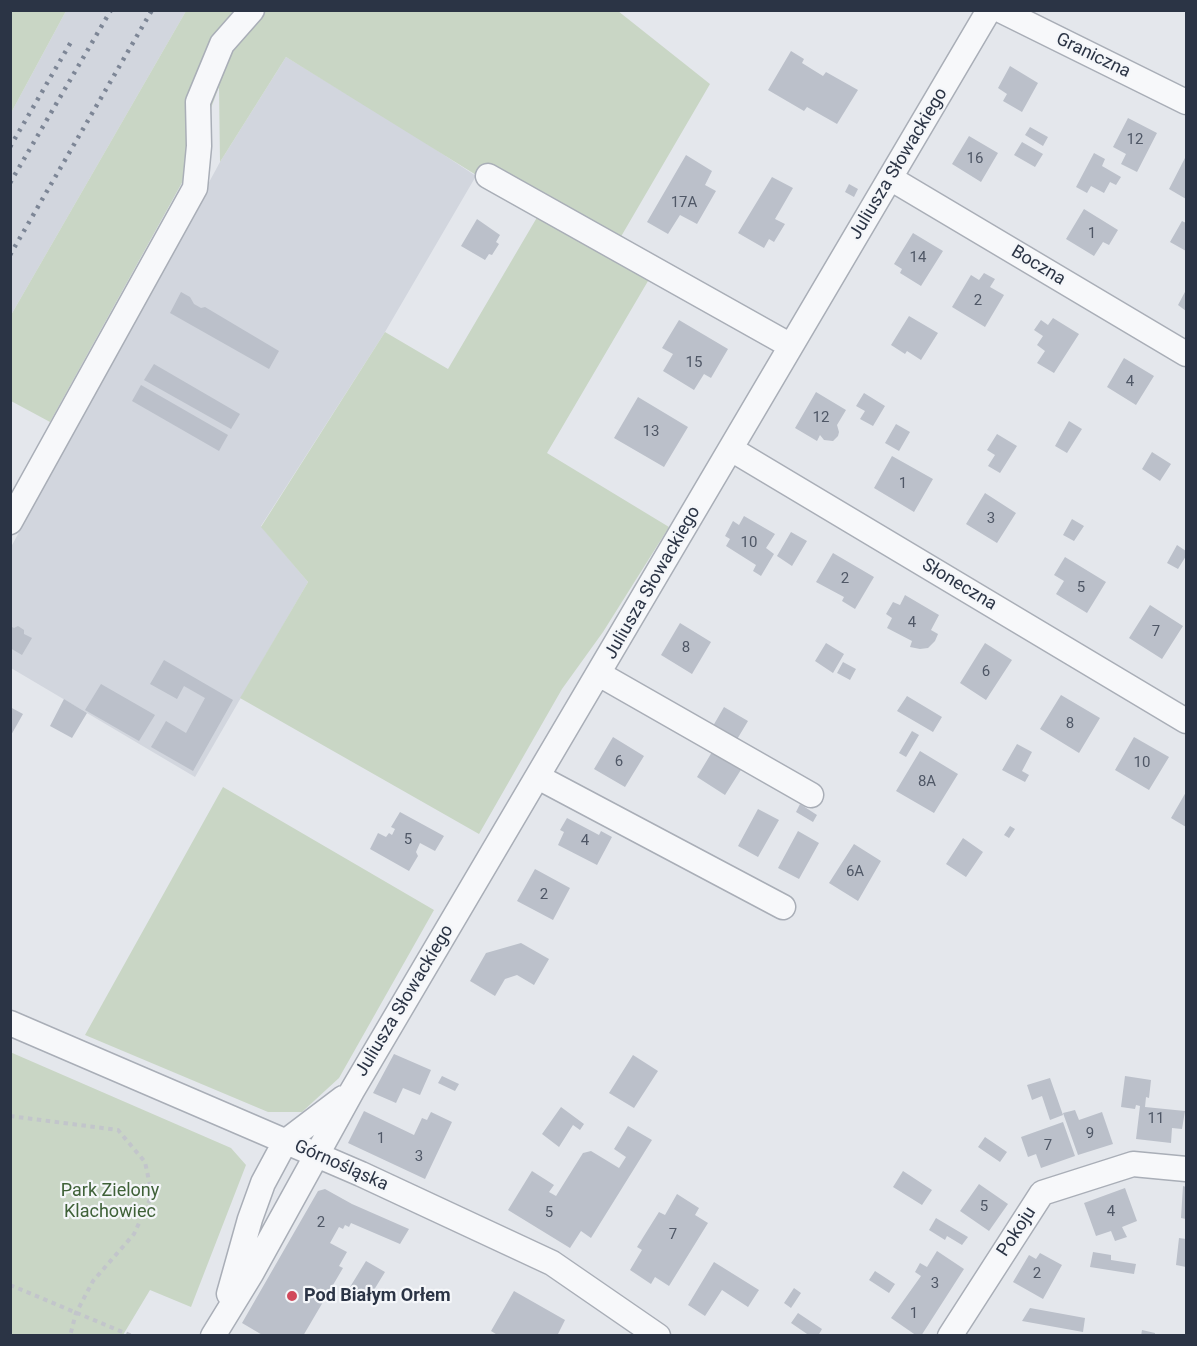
<!DOCTYPE html>
<html>
<head>
<meta charset="utf-8">
<style>
	body { margin:0 }
	#map { position:relative; width:1197px; height:1346px; overflow:hidden; background:#e4e7ec; font-family:Roboto,sans-serif }
	canvas { display:block }
	.frame { position:absolute; inset:0; border:12px solid #2b3445; pointer-events:none }
</style>
</head>
<body>
<div id="map">
<canvas width="1197" height="1346"></canvas>
<div class="frame"></div>
</div>
<script>
const ctx = document.querySelector('canvas').getContext('2d');
ctx.lineJoin = 'round';
function fill(path, color) { ctx.fillStyle = color; ctx.fill(path, 'evenodd'); }
function strokePath(path, color, width, dash) { ctx.strokeStyle = color; ctx.lineWidth = width; ctx.lineCap = dash ? 'butt' : 'round'; ctx.setLineDash(dash || []); ctx.stroke(path); }
function write(font, color, halo, rows, align = 'center') {
  ctx.font = font + ' Roboto,sans-serif'; ctx.lineWidth = 4.5; ctx.setLineDash([]); ctx.textBaseline = 'middle'; ctx.strokeStyle = halo; ctx.fillStyle = color; for (const [text, x, y, turn = 0] of rows) {
    ctx.save(); ctx.translate(x, y); ctx.rotate((+turn || 0) * Math.PI / 180); ctx.textAlign = isNaN(turn) ? turn : align; if (halo) ctx.strokeText(text, 0, 0); ctx.fillText(text, 0, 0); ctx.restore();
  }
}
const built = new Path2D(`
	M66,11H186L11,315V113Z
	M286,57L403,128L476,176L385,332L261,526L308,582L195,777L11,668V547L220,162Z`);
const green = new Path2D(`
	M10,11H66L11,113H10Z
	M186,11H618L710,84L619,240L658,264L547,453L669,527L603,632L562,689L479,834L240,698L308,582L261,527L385,332L448,369L539,214L286,57L220,162L219,87L184,179L50,422L11,401V315Z
	M223,787L434,910L339,1078L302,1112H268L85,1035Z
	M10,1052L231,1148L246,1165L191,1307L150,1290L123,1335H11Z`);
const building = new Path2D(`
	M791,51L804,59L802,63L823,76L826,72L858,90L837,124L807,107L804,111L768,90Z
	M1010,66L1038,83L1022,112L1003,101L1007,94L998,88Z
	M1128,118L1157,133L1137,172L1121,164L1126,154L1113,147Z
	M1030,127L1048,137L1043,146L1025,135Z
	M969,136L998,153L981,182L952,164Z
	M1022,142L1043,154L1035,167L1014,155Z
	M1094,153L1105,159L1102,166L1121,177L1116,185L1110,182L1104,193L1091,186L1087,193L1076,187Z
	M686,155L712,171L705,185L716,191L697,224L680,215L668,234L647,222Z
	M1186,156V199L1169,189Z
	M772,177L793,188L775,219L785,224L774,242L769,239L764,248L738,233Z
	M849,184L858,189L854,197L845,192Z
	M1084,209L1118,230L1109,245L1103,242L1094,256L1066,239Z
	M477,219L500,235L496,242L499,244L492,255L489,254L485,260L461,246Z
	M1182,221L1186,223V251L1170,242Z
	M913,233L943,251L921,286L900,273L902,269L894,264Z
	M984,273L995,279L990,287L1004,295L985,327L952,307L971,275L979,280Z
	M1186,290V311L1178,305Z
	M181,292L190,297L194,304L201,308L205,307L279,351L269,369L170,313Z
	M909,316L938,333L921,360L907,351L905,354L891,345Z
	M1053,318L1079,334L1054,373L1037,363L1045,351L1037,345L1043,336L1034,330L1041,320L1048,325Z
	M679,320L728,349L711,378L704,374L694,390L663,371L673,354L662,348Z
	M1124,358L1154,376L1136,405L1107,387Z
	M154,364L240,414L231,429L144,380Z
	M141,385L228,435L219,451L132,401Z
	M816,392L846,410L837,425L839,432L838,436L833,441L824,440L820,435L817,441L795,428Z
	M864,393L885,406L873,426L860,419L865,411L856,406Z
	M638,397L688,427L664,467L614,438Z
	M1069,421L1082,429L1067,453L1055,446Z
	M896,424L910,432L899,451L885,443Z
	M997,434L1017,446L1000,473L988,466L995,455L987,450Z
	M1152,452L1171,464L1160,481L1142,469Z
	M892,456L933,479L914,512L874,488Z
	M985,493L1016,513L997,543L966,524Z
	M744,516L775,534L766,548L774,554L761,576L753,571L756,565L726,546L730,539L725,536L733,521L739,525Z
	M1072,519L1084,526L1074,541L1063,535Z
	M791,532L807,541L792,566L777,556Z
	M1177,545L1186,551V556L1178,569L1167,563Z
	M833,553L874,577L855,609L842,601L844,597L816,582Z
	M1065,557L1106,582L1087,613L1056,594L1064,581L1054,575Z
	M905,595L939,615L931,630L938,634L935,641L928,648L920,649L910,647L912,641L887,628L892,618L886,614L893,602L900,605Z
	M1150,605L1183,626L1162,659L1129,638Z
	M680,623L711,642L692,674L661,655Z
	M10,626L14,628L18,626L24,630V634L32,638L22,655L10,648Z
	M826,643L844,654L833,673L815,661Z
	M985,643L1012,660L986,700L960,683Z
	M164,660L233,700L193,771L151,747L166,721L186,733L205,698L184,686L177,699L150,684Z
	M843,662L856,669L850,680L837,673Z
	M101,684L155,715L139,741L85,710Z
	M1061,695L1100,718L1079,753L1040,729Z
	M907,696L942,717L933,732L897,711Z
	M64,699L87,713L72,738L50,726Z
	M10,707L23,714L10,737Z
	M724,707L748,721L736,741L713,726Z
	M912,731L919,735L906,757L899,753Z
	M613,737L644,756L625,787L594,769Z
	M1134,737L1169,757L1149,790L1115,770Z
	M1017,744L1032,752L1022,771L1029,775L1025,782L1002,770Z
	M715,747L744,765L725,795L697,777Z
	M920,751L958,774L934,813L896,791Z
	M1186,792V827L1171,818Z
	M800,804L817,815L813,822L796,812Z
	M758,809L779,820L758,857L738,846Z
	M400,812L444,836L435,851L420,843L416,852L418,856L409,871L370,849L378,833L386,837L389,833L392,835L395,829L391,827Z
	M567,818L599,835L601,831L612,837L597,865L558,845L564,832L560,830Z
	M1010,826L1015,829L1009,838L1004,835Z
	M798,831L819,843L799,879L778,868Z
	M963,838L983,852L966,877L946,864Z
	M854,844L881,861L858,901L829,883Z
	M535,869L570,888L553,920L517,901Z
	M521,943L549,959L534,985L517,975L505,979L495,996L470,981L486,953Z
	M394,1054L431,1070L420,1095L403,1088L396,1103L373,1093Z
	M633,1055L658,1071L634,1108L609,1093Z
	M442,1076L459,1084L455,1091L438,1083Z
	M1125,1076L1151,1080L1149,1098L1146,1097L1145,1107L1185,1111L1182,1129L1172,1128L1171,1143L1136,1139L1140,1106L1136,1105L1135,1109L1121,1107Z
	M1050,1078L1063,1115L1050,1120L1042,1096L1032,1100L1027,1085Z
	M561,1107L584,1124L580,1130L573,1125L559,1147L542,1134Z
	M1075,1110L1079,1120L1102,1112L1113,1144L1078,1155L1063,1113Z
	M364,1111L414,1135L422,1118L427,1120L431,1112L452,1122L425,1179L348,1143Z
	M1063,1122L1075,1156L1041,1168L1036,1154L1028,1157L1021,1137Z
	M628,1126L652,1140L591,1238L581,1231L570,1248L508,1210L532,1171L554,1185L549,1192L556,1196L583,1153L591,1151L619,1168L626,1157L614,1149Z
	M985,1137L1007,1152L1000,1162L978,1147Z
	M903,1171L932,1190L922,1205L893,1187Z
	M979,1184L1008,1204L989,1231L960,1211Z
	M1183,1186L1186,1187V1219L1181,1218Z
	M1125,1188L1137,1221L1122,1227L1127,1237L1115,1241L1111,1231L1096,1236L1084,1203Z
	M325,1189L352,1204L409,1229L400,1244L351,1223L349,1227L345,1225L343,1229L339,1227L330,1243L347,1252L339,1266L343,1268L303,1336H264L242,1323L318,1191Z
	M677,1194L699,1208L695,1215L708,1223L669,1286L655,1277L651,1284L630,1270L642,1250L637,1247L659,1212L665,1215Z
	M936,1218L968,1237L962,1245L947,1236L945,1240L929,1230Z
	M1179,1238L1186,1239V1267L1176,1265Z
	M937,1251L964,1269L921,1336H917L891,1318L921,1276L915,1272L920,1263L927,1267Z
	M1093,1252L1111,1255V1260L1136,1264L1134,1274L1090,1267Z
	M1040,1253L1062,1265L1043,1299L1013,1282L1029,1255L1036,1259Z
	M366,1261L385,1272L369,1298L350,1287Z
	M714,1262L759,1290L748,1307L722,1290L705,1316L688,1305Z
	M875,1271L895,1284L889,1293L869,1280Z
	M794,1288L801,1293L791,1308L784,1303Z
	M514,1291L565,1320L557,1336H499L491,1331Z
	M1030,1308L1085,1318L1083,1332L1022,1321Z
	M798,1313L822,1329L818,1336H810L791,1323Z
	M1142,1330L1155,1333V1336H1141Z`);
const path = new Path2D(`
	M10,1116L118,1130L145,1162L152,1195L134,1234L93,1281L76,1313L70,1336
	M10,1285L132,1336`);
const minor = new Path2D(`
	M1000,10L1186,102
	M488,176L791,346
	M890,178L1186,354
	M731,449L1186,721
	M10,522L195,188L199,146L198,102L222,44L252,10
	M599,674L811,795
	M538,777L783,907
	M10,1023L361,1174L552,1263L658,1336
	M229,1294L250,1219L263,1183L285,1142L343,1098
	M213,1336L251,1274L352,1091L989,10
	M950,1336L1042,1193L1133,1164L1186,1169`);
const rail = new Path2D(`
	M10,147L71,42
	M10,183L111,10
	M10,255L152,10`);
const markers = [
	[292,1296,6,"#d1495b"]
];
const numberNames = [
	["12",1135,140],
	["16",975,159],
	["17A",684,203],
	["1",1092,234],
	["14",918,258],
	["2",978,301],
	["15",694,363],
	["4",1130,382],
	["12",821,418],
	["13",651,432],
	["1",903,484],
	["3",991,519],
	["10",749,543],
	["2",845,579],
	["5",1081,588],
	["4",912,623],
	["7",1156,632],
	["8",686,648],
	["6",986,672],
	["8",1070,724],
	["6",619,762],
	["10",1142,763],
	["8A",927,782],
	["5",408,840],
	["4",585,841],
	["6A",855,872],
	["2",544,895],
	["11",1156,1119],
	["9",1090,1134],
	["1",381,1139],
	["7",1048,1146],
	["3",419,1157],
	["5",984,1207],
	["4",1111,1212],
	["5",549,1213],
	["2",321,1223],
	["7",673,1235],
	["2",1037,1274],
	["3",935,1284],
	["1",914,1314]
];
const streetNames = [
	["Graniczna",1093,56,26],
	["Juliusza Słowackiego",899,164,-59],
	["Boczna",1038,266,31],
	["Juliusza Słowackiego",653,583,-60],
	["Słoneczna",959,585,31],
	["Juliusza Słowackiego",405,1001,-59],
	["Górnośląska",341,1166,24],
	["Pokoju",1017,1232,-57]
];
const parkNames = [
	["Park Zielony",110,1191],
	["Klachowiec",110,1212]
];
const poiNames = [
	["Pod Białym Orłem",304,1296]
];
fill(built, '#d2d6de');
fill(green, '#c9d6c5');
fill(building, '#bbc0ca');
strokePath(minor, '#a9aeb7', 27);
strokePath(path, '#c2c5cb', 4, [4.5, 4.5]);
strokePath(minor, '#f7f8fa', 24);
strokePath(rail, '#7d8696', 4.5, [3, 6]);
for (const [x, y, r, color] of markers) { const dot = new Path2D(); dot.arc(x, y, r, 0, 2 * Math.PI); ctx.fillStyle = color; ctx.fill(dot); strokePath(dot, '#f4f6f9', 2); }
write('15px', '#4f5766', null, numberNames);
write('18px', '#2b3445', '#f4f6f9', streetNames);
write('18px', '#3f6138', '#f4f6f9', parkNames);
write('bold 18px', '#2b3445', '#f4f6f9', poiNames, 'left');
</script>
</body>
</html>
